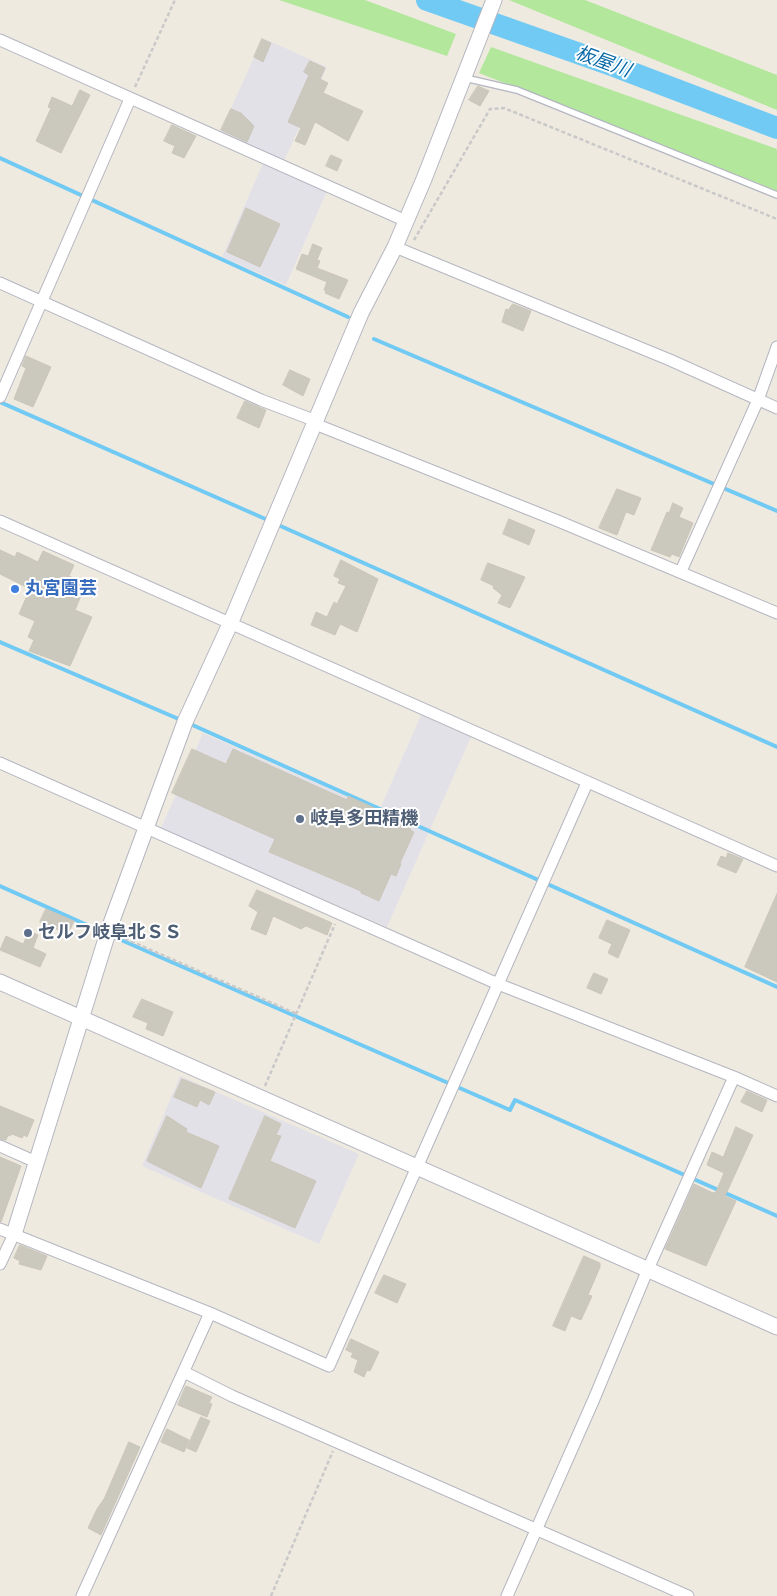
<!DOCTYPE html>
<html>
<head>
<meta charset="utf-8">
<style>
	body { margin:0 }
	canvas { display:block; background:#efeae0 }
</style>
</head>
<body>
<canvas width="777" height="1596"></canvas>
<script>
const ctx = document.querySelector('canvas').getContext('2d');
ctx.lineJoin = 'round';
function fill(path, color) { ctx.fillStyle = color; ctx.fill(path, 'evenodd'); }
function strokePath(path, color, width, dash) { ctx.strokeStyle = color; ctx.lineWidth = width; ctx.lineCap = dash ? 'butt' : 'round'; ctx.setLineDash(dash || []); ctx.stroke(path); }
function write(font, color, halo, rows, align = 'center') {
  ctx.font = font + ' Figtree,"Noto Sans JP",sans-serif'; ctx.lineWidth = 4; ctx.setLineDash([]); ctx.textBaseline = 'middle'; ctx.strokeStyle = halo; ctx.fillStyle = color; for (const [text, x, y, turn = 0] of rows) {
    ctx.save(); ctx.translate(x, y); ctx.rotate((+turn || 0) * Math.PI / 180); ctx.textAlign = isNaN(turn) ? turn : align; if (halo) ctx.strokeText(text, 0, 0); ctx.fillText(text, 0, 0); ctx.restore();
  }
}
const industrial = new Path2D(`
	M263,38L327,67L284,161L220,132Z
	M264,161L328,189L286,285L222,257Z
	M421,715L471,737L387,927L161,828L203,733L379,811Z
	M180,1076L359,1154L319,1244L142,1166Z`);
const green = new Path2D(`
	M279,0H365L456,34L447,56Z
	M509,0H585L777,75V110Z
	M491,47L777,149V191L479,73Z`);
const stream = new Path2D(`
	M0,158L348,317
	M374,339L777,511
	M0,402L270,521
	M276,524L777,747
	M0,642L181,720
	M188,723L777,987
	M0,886L105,933
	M112,936L510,1110L515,1100L777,1216`);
const river = new Path2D(`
	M427,0L614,66L777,128`);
const building = new Path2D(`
	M262,39L271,43L263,62L254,57Z
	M310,61L325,68L320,79L328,83L323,93L363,111L348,141L315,122L305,145L295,141L301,128L288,122L309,75L304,72Z
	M478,86L489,91L480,106L469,100Z
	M80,90L90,95L61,153L36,141L51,108L48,107L52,97L72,106Z
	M231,109L241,113L254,126L247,142L221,130Z
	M172,125L196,136L184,158L172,153L175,146L164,141Z
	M331,155L342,160L337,171L326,166Z
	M246,208L280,224L260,267L227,252Z
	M313,244L322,248L317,260L320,261L317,268L348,280L339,299L325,293L326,291L324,290L327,282L296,269L302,254L308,256Z
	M513,304L531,311L523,331L502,322L506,309L508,310Z
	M26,356L51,367L33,407L14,399L26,368L22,366Z
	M290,370L310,379L303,396L283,385Z
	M245,401L266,410L259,428L237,418Z
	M617,489L641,498L634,515L626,512L617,535L599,528Z
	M673,503L683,508L679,517L693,523L679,557L672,554L670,557L651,550L667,512L669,513Z
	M509,519L535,530L529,545L503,534Z
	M0,550L15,557L17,552L38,562L43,551L74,565L69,576L86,584L75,610L92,617L70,666L29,651L34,640L28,637L35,621L19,614L30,589L0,574Z
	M341,560L378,579L357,632L340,624L335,635L311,625L316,612L327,617L334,602L337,604L346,586L338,583L340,579L334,576Z
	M488,563L525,577L510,608L498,603L502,595L493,588L494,586L481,580Z
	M192,749L226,764L233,749L347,800L348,796L412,825L410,830L414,832L400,863L401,864L396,876L391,874L379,901L361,893V891L269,852L275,839L172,793Z
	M728,853L743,859L736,873L717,865L721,856L726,858Z
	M257,890L332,923L327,935L306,926L301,929L273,916L266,935L251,929L258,912L249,906Z
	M777,894V982L745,967Z
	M46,909L74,921L68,934L40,922Z
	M607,920L630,930L618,958L608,953L612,944L599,938Z
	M29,931L38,935L33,948L46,954L40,967L0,950L6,936L23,944Z
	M594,973L608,979L601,994L587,988Z
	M142,999L173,1012L163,1036L146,1029L148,1023L133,1017Z
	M182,1079L215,1092L209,1105L200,1100L197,1107L174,1097Z
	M747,1091L767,1100L762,1112L741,1102Z
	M0,1106L34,1120L27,1137L24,1135L22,1138L12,1134L10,1136L8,1135L6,1140L0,1139Z
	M167,1116L187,1129L186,1132L219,1146L201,1188L147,1161Z
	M265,1116L281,1124L276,1135L281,1136L270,1161L316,1181L295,1228L229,1199Z
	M736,1127L753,1135L725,1196L736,1201L706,1266L665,1249L694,1184L713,1193L716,1192L724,1173L707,1165L712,1152L723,1157Z
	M0,1157L21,1166L1,1222H0Z
	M20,1245L47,1256L41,1270L19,1264L20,1261L14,1258Z
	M584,1256L600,1263V1267L588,1295L592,1296L581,1320L571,1316L565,1331L553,1326Z
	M384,1275L406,1284L397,1303L375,1293Z
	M351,1339L379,1352L370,1371L367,1370L364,1377L354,1372L358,1360L351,1357L353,1353L346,1350Z
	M186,1386L212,1397L209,1403L212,1404L207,1417L178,1405Z
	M201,1417L210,1421L196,1452L187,1448Z
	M167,1429L189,1440L184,1452L161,1442Z
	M129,1442L140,1447L101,1535L88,1528L97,1509L104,1499Z`);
const path = new Path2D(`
	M135,87L175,0
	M414,240L490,109L504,108L777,219
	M119,936L297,1014
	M265,1086L335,924
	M271,1596L333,1451`);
const lane = new Path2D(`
	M465,78L517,90L777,195`);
const street = new Path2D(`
	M0,40L406,221
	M395,247L670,360L777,408
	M0,283L261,400L316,421
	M0,397L130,99
	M315,424L558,521L777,613
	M0,521L777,866
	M681,571L758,400L777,347
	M0,763L498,984L734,1077L777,1096
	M0,1146L36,1162
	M0,1229L210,1313L329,1366L587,783
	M0,1264L14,1234
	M184,1372L232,1396L688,1596
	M82,1596L210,1313
	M507,1596L594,1399L648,1269L734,1077`);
const secondary = new Path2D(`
	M0,982L777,1327
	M14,1234L110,926L185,722L230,624L361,313L395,247L424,179L494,0`);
const markers = [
	[15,589,5,"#3f7fe0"],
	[300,819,5,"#5c6f8a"],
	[28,933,5,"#5c6f8a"]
];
const shopNames = [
	["丸宮園芸",25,589]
];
const serviceNames = [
	["岐阜多田精機",310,819],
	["セルフ岐阜北ＳＳ",38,933]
];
const waterNames = [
	["板屋川",603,62,20]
];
fill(industrial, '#e3e1e8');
fill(green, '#b2e79c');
strokePath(stream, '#71caf4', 4);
strokePath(river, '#71caf4', 22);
fill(building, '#cbc8be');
strokePath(building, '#cbc6b9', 1);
strokePath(lane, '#b4b6c1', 8);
strokePath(street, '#b4b6c1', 13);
strokePath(secondary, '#b4b6c1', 17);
strokePath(path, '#c9c9c9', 2.5, [4, 2.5]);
strokePath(lane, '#fff', 5.5);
strokePath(street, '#fff', 11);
strokePath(secondary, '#fff', 15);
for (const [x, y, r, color] of markers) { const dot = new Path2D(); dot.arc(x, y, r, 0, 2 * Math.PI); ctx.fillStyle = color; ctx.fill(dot); strokePath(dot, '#fff', 2); }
write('bold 18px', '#366cbe', '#fff', shopNames, 'left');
write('bold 18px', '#4e5e75', '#fff', serviceNames, 'left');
write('italic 19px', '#0969a7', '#fff', waterNames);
</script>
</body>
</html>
